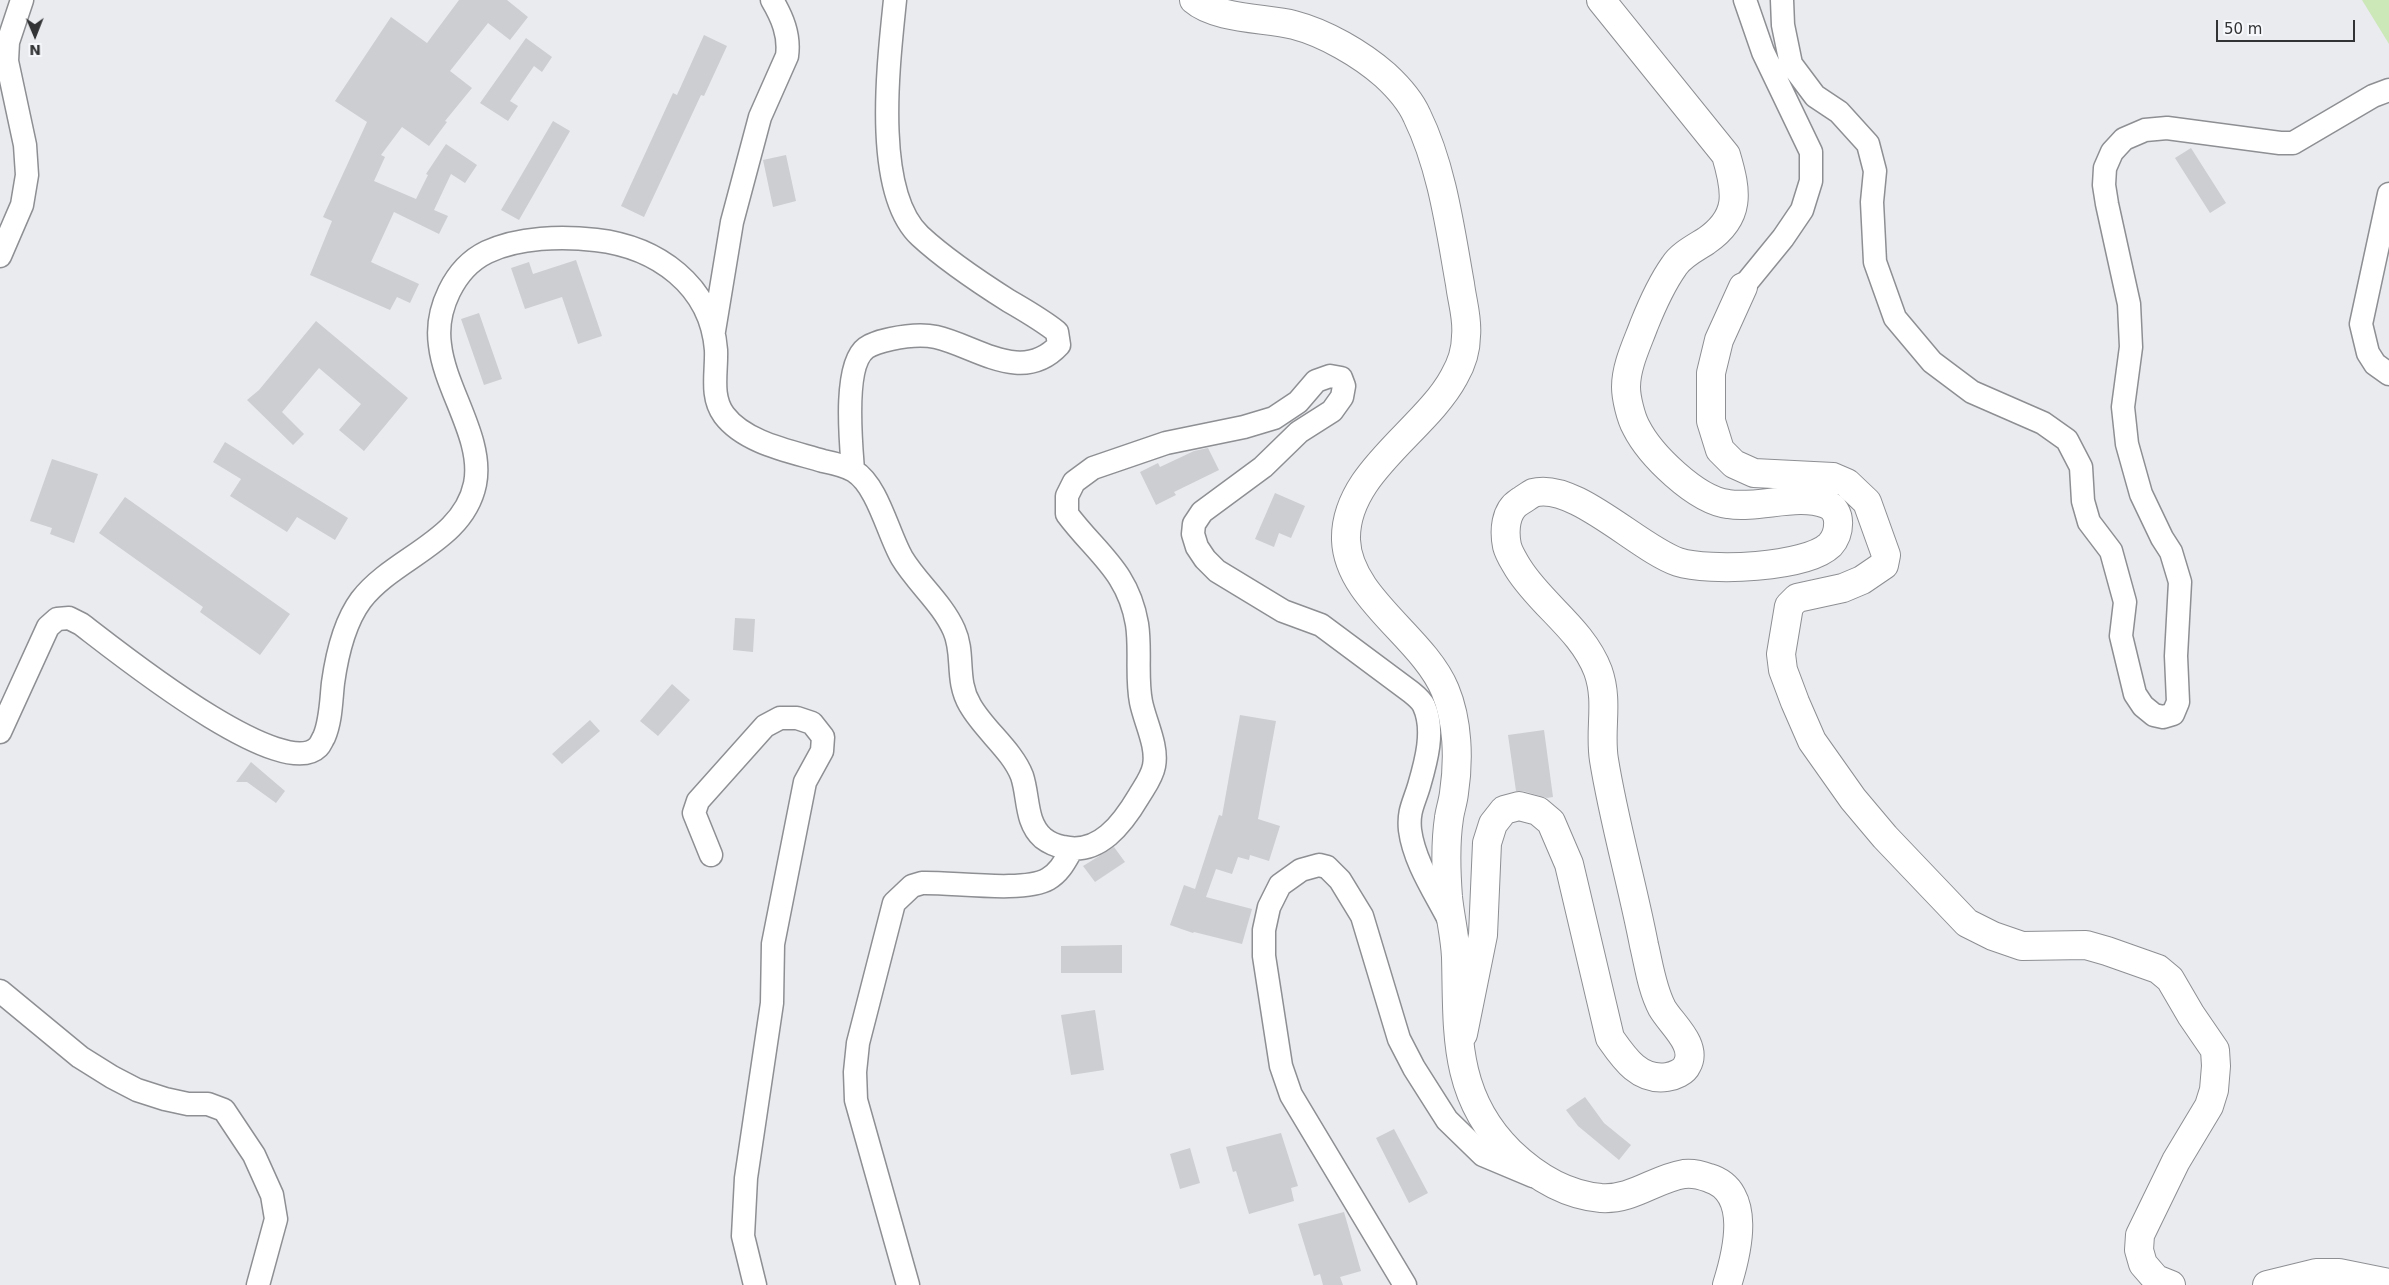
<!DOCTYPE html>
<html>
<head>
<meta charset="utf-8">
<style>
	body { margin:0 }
	#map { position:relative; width:2389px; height:1285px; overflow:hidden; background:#e9ebef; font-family:"DejaVu Sans",sans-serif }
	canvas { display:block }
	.north { position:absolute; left:10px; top:10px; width:50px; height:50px; -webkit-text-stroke:4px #f6f8fc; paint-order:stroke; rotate:179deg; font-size:14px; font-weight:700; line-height:20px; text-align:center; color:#323334 }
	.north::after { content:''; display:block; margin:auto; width:18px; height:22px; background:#323334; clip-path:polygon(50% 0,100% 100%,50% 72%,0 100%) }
	.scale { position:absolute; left:2216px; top:20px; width:139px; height:22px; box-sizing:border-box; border:2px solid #323334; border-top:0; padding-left:6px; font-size:15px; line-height:18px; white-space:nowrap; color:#323334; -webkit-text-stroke:4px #f6f8fc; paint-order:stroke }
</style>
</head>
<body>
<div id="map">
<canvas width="2389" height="1285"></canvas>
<div class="north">N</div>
<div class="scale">50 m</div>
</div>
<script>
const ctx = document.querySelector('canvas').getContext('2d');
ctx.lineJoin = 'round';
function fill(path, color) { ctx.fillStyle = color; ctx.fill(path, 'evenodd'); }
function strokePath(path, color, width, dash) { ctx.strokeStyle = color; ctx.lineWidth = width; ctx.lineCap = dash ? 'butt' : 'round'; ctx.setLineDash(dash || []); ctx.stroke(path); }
const green = new Path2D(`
	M2362,0H2389V44Z`);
const building = new Path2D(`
	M459,0H507L528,17L510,40L488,23L450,71L472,88L445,121L447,122L429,146L402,127L381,155L385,157L374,181L416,199L428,175L426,174L446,144L477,165L465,183L451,174L434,210L448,216L439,234L394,212L371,262L419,284L410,303L397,297L390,310L310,275L332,221L323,217L367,122L335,101L391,17L427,43Z
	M704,35L727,46L704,96L701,95L644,217L621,206L673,93L677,95Z
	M526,38L552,57L542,72L534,66L510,101L518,106L508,121L480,103Z
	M553,121L570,131L519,220L501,210Z
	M2191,148L2226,203L2210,213L2175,158Z
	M786,155L796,201L773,207L763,160Z
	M576,260L602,336L578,344L562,297L525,309L511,268L529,262L533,274Z
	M479,313L502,379L484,385L461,319Z
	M316,321L408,398L364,451L339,430L361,404L319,368L282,412L304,434L293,445L247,400L259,390Z
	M225,442L348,518L335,540L297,517L287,532L230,496L241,479L213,462Z
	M1208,448L1219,470L1174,492L1176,495L1156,505L1140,472L1158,463L1160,467L1194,451Z
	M52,459L98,474L74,543L50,534L52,528L30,521Z
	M1275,493L1305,506L1291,538L1279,533L1274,547L1255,539Z
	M125,497L290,614L260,655L200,612L203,607L99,533Z
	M735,618L755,619L753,652L733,650Z
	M672,684L690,700L658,736L640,721Z
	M1240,715L1276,721L1258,819L1280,826L1269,861L1250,855L1249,860L1238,857L1232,874L1216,869L1206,897L1252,909L1242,944L1194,932L1193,933L1170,925L1184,885L1195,889L1219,815L1222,816Z
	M590,720L600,731L562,764L552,754Z
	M1544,730L1553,797L1547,798L1523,791H1516L1508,735Z
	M251,762L285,791L276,803L247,782H236Z
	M1114,847L1125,862L1095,882L1083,866Z
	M1122,945V973H1061V946Z
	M1095,1010L1104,1070L1071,1075L1061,1015Z
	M1585,1097L1604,1123L1631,1145L1619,1160L1578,1126L1566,1110Z
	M1394,1129L1428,1193L1409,1203L1376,1138Z
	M1281,1133L1298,1186L1291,1188L1294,1201L1249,1214L1236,1171L1233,1172L1226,1147Z
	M1190,1148L1200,1183L1180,1189L1170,1154Z
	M1344,1212L1361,1271L1340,1277L1343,1285H1323L1320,1274L1314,1276L1298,1224Z`);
const minor = new Path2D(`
	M1782,0L1783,25L1791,64L1815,96L1839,112L1868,144L1875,171L1872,202L1875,262L1895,318L1932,362L1972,392L2043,423L2067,440L2081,467L2083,501L2089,522L2111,551L2125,602L2121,636L2135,694L2143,706L2154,715L2163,717L2173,714L2178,702L2176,656L2180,582L2171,552L2162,538L2141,494L2127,444L2123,407L2131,347L2129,304L2107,204L2104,185L2105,168L2112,152L2124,139L2145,130L2167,128L2280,143H2293L2373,96L2389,90
	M2389,194L2361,324L2368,353L2375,364L2389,374
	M0,256L22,205L27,175L25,145L7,61L8,42L22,0
	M1743,287L1783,238L1802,210L1811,181V152L1763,52L1745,0
	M714,331L732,222L760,117L787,56C790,35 782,17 772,0
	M853,470C851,444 843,365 866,348C873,343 882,341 891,339C905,336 922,334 936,337C976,346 1022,385 1059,345L1057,332C1042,320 1026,311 1009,301C979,282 947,261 920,236C872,191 889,60 895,0
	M0,732L48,627L57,619L69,618L81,624C114,649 281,784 318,747C321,744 322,740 324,737C331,721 331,701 333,683C337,654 344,623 361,600C394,557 463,542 475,484C484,439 445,390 440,345C435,310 454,268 487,252C519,237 562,236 596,240C657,247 711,285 716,350C717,372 710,396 724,415C745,443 790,451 823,461C833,463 846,466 854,471C878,486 888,534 902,558C917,583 942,603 954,630C965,654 955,680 970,705C984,730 1012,750 1022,776C1029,797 1025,822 1043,838C1048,842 1057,846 1063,847C1099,856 1123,823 1139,796C1145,786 1152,777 1154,766C1158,746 1145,722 1141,702C1136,676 1141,650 1137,624C1128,571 1096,553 1067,514V496L1074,482L1093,468L1166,443L1244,427L1274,418L1298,402L1316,381L1330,376L1341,378L1344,386L1342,397L1332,411L1299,432L1263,467L1202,512L1194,524L1193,534L1197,547L1205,559L1217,571L1283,611L1321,625L1411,692C1416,696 1422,701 1424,706C1435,730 1426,762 1419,786C1414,803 1408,811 1410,830C1414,861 1434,891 1448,918
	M711,855L694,813L698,801L765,726L780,718H797L812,723L823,737L822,751L805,782L773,944L772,1003L746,1178L743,1236L755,1285
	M0,991L80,1057L112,1077L137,1090L165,1099L188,1104H208L224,1110L254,1155L272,1195L276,1219L258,1285
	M908,1285L856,1100L855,1072L858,1043L894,903L912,886L922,883C952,882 1024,893 1048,879C1060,872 1065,861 1072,849
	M1405,1285L1291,1095L1281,1066L1264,956V930L1269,907L1280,885L1301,870L1319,865L1327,867L1340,880L1362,916L1399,1039L1414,1068L1447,1120L1483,1155L1533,1176`);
const major = new Path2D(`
	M1743,287L1719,340L1711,373V421L1720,450L1734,464L1754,473L1833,477L1847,483L1867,502L1886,555L1884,565L1862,580L1843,588L1797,598L1789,606L1781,654L1783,670L1795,702L1812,741L1853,799L1885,837L1967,923L1993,936L2022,946L2086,945L2107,951L2158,969L2170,979L2191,1015L2215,1050L2216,1066L2214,1090L2209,1106L2176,1161L2140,1235L2139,1250L2143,1264L2156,1279L2171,1285
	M1463,1034L1483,935L1487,843L1493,824L1504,810L1519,806L1538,811L1551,822L1569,864L1610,1038C1624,1058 1639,1081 1667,1077C1674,1076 1684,1072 1687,1065C1698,1045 1671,1024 1662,1008C1652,989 1649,966 1644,945C1632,883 1614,822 1604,760C1599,730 1609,702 1598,671C1582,629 1541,605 1518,568C1514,561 1509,554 1507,546C1504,531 1505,511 1519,502C1521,501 1531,494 1533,493C1574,481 1639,549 1678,562C1709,572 1806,568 1830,545C1840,534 1843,510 1826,504C1798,493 1758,509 1728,504C1696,500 1650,455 1636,427C1631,418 1626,398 1626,387C1626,366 1637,344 1644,325C1652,305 1662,283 1674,266C1681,255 1695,248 1706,241C1741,217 1737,192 1726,155L1601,0
	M2267,1285L2316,1273H2339L2389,1283`);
const highway = new Path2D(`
	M1194,0C1216,19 1265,18 1294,25C1325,33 1361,54 1385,75C1398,87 1410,100 1417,116C1442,167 1450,228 1460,284C1462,301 1468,319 1466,336C1466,350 1461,365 1454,377C1425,431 1344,473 1346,540C1348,598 1423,637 1445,690C1458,721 1459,760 1454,793C1453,802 1450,810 1449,818C1445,844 1446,871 1448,897C1450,917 1455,936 1456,957C1458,1030 1452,1095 1510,1152C1535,1176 1566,1195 1601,1198C1633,1200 1654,1179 1684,1174C1692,1173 1701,1175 1709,1178C1753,1191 1737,1253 1727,1285`);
fill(green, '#cce7b8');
fill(building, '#ccced2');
strokePath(minor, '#8d8f93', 25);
strokePath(major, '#8d8f93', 30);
strokePath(highway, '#8d8f93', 30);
strokePath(minor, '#fff', 22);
strokePath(major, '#fff', 28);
strokePath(highway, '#fff', 28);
</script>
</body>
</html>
